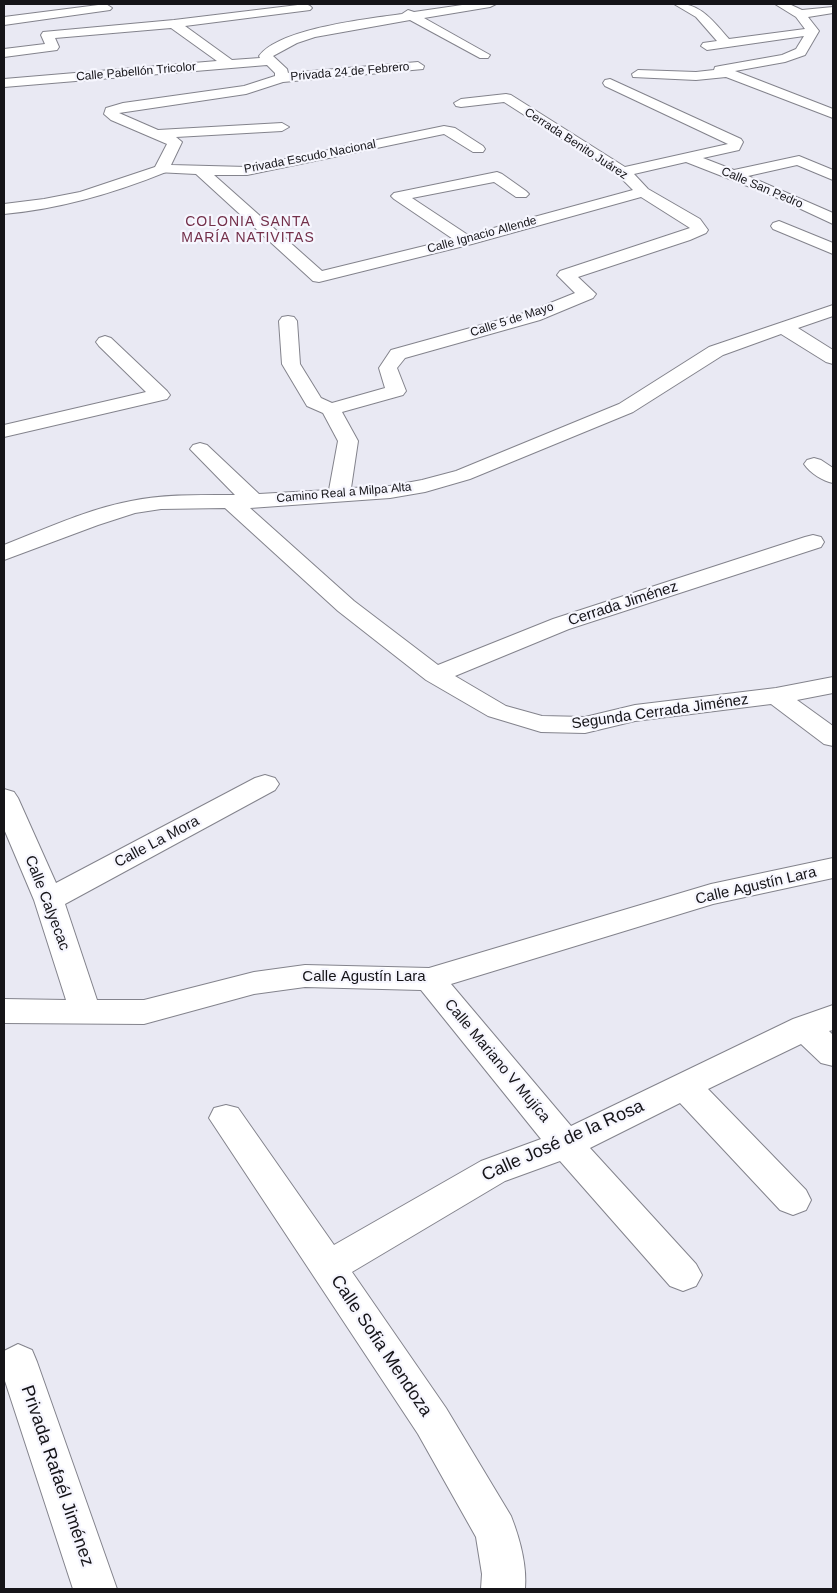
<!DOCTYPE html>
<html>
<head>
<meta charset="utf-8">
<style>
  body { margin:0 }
  #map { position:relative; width:837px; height:1593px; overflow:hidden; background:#e9e9f3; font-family:Helvetica,sans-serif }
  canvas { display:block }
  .frame { position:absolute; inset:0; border:5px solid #151418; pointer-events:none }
</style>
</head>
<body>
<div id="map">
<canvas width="837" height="1593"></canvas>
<div class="frame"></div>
</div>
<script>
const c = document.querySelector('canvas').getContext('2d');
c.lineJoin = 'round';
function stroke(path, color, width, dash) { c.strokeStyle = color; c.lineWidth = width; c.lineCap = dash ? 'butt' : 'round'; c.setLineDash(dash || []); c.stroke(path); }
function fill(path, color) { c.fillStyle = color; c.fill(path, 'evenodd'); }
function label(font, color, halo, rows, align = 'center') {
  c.font = font + ' Helvetica,sans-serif'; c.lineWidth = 4.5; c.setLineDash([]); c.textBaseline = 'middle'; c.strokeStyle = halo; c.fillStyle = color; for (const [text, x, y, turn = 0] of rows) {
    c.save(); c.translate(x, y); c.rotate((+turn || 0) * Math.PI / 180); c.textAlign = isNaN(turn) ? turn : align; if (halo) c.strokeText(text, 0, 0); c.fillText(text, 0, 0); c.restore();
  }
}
const minor = new Path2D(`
  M 106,4 L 112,8 L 110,10 L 4,25 L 4,17 Z
  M 306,4 L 310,6 L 312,8 L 310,10 L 185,26 L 232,60 L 260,58 L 259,56 C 280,28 368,19 402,14 L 408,10 L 414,12 L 469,4 L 496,4 L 490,7 L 424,18 L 490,55 L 488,58 L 480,58 L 410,20 L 315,37 L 297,43 L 273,56 L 287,69 L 288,73 L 418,62 L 424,66 L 423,69 L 283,82 L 246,94 L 119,113 L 158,130 L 282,123 L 289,127 L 282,131 L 176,137 L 182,142 L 171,165 L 247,167 L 444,126 L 455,128 L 483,146 L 485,149 L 483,152 L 473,152 L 444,134 L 247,175 L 214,175 L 322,271 L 453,239 L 394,199 L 391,196 L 394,193 L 497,172 L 502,174 L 526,191 L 529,194 L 526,197 L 516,197 L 494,182 L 412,198 L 468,235 L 633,190 L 618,175 L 504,102 L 461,107 L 456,106 L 454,103 L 461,99 L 506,94 L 511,95 L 625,167 L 728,144 L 605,86 L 603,83 L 605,80 L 610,79 L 741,139 L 743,142 L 739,150 L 703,158 L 734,170 L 799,156 L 833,170 L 833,180 L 797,165 L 748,176 L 833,213 L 833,224 L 773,196 L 686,162 L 634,174 L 648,189 L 700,219 L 708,230 L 706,233 L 690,240 L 578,277 L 596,294 L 593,298 L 540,320 L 405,358 L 397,368 L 406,391 L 403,395 L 342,412 L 358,441 L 351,488 L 390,486 L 422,480 L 456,471 L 619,404 L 709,347 L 833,305 L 833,316 L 798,328 L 833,350 L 833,364 L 826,362 L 781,334 L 723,355 L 633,412 L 470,479 L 425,492 L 390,498 L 250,508 L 354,601 L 438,665 L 553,619 L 805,537 L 813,535 L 821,537 L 824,542 L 821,547 L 569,629 L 455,676 L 506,706 L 542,716 L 585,717 L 635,705 L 776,688 L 833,677 L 833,693 L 797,700 L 833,726 L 833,746 L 824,744 L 771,704 L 635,721 L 585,733 L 541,732 L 488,716 L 426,680 L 338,611 L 225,508 L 161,509 L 135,513 L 98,525 L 4,560 L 4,545 C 45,529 88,509 131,501 C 165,494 201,495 235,495 L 190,449 L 193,445 L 200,443 L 207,445 L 259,494 L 329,490 L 338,441 L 323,413 L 307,406 L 282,364 L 279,321 L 282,317 L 288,316 L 294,317 L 297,321 L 300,364 L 321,398 L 332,403 L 385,388 L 379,368 L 391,350 L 528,312 L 575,293 L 557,275 L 560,271 L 690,228 L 641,197 L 472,244 L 319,282 L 313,281 L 196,174 L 156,172 L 154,169 L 167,144 L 111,120 L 104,114 L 106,108 L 123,103 L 244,86 L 275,76 L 275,73 L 267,65 L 4,87 L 4,79 L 217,61 L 171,28 L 55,38 L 59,47 L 57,50 L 4,57 L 4,49 L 45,44 L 41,35 L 43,32 L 174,20 Z
  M 674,4 C 700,2 713,21 729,39 L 805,29 L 796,17 L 775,4 L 789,4 L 802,10 L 833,7 L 833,13 L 808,17 L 819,31 L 805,55 L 785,62 L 735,71 L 833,109 L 833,118 L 726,77 L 696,80 L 633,77 L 632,74 L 638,70 L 696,72 L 714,70 L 715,67 L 720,66 L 782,55 L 796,49 L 804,36 L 707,50 L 701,46 L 703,43 L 717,41 L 696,17 Z
  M 779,221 L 833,243 L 833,254 L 773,229 L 771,226 L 773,223 Z
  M 105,336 L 111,338 L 167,391 L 170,395 L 167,399 L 4,437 L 4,425 L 146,392 L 99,346 L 96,342 L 99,338 Z
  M 814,458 L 821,460 L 833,468 L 833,483 C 823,481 810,473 804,464 L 807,460 Z
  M 265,775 L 275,778 L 279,784 L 275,790 L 65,904 L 97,1000 L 144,1000 L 254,972 L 305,965 L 429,968 L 711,884 L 833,858 L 833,878 L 713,904 L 451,984 L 571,1126 L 793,1019 L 833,1005 L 833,1030 L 829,1031 L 833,1035 L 833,1066 L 821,1063 L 801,1044 L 708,1089 L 806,1190 L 811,1200 L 806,1210 L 793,1215 L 780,1210 L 680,1103 L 590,1148 L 696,1264 L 702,1275 L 696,1286 L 683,1291 L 670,1286 L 560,1161 L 505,1181 L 352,1272 L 446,1408 L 511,1516 C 520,1539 527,1565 525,1589 L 481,1589 L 482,1574 L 476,1537 L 418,1434 L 209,1118 L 214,1108 L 226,1105 L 238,1108 L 334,1245 L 481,1161 L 541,1139 L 421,990 L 305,987 L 254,994 L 144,1024 L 4,1023 L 4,999 L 66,1000 L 34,900 L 4,829 L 4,789 L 14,792 L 18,798 L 56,883 L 255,778 Z
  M 18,1344 L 32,1350 L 37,1362 L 117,1589 L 73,1589 L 4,1378 L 4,1351 Z`);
const tertiary = new Path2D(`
  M 161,165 L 166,166 L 168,169 L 166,172 C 114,193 60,209 4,214 L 4,204 L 44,199 L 80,192 Z`);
stroke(minor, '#83838c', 2);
stroke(tertiary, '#83838c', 2);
fill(minor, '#fff');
fill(tertiary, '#fff');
label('12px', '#151418', '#f6f6fe', [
  ["Calle Pabellón Tricolor",136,72,-5],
  ["Privada 24 de Febrero",350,72,-5],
  ["Cerrada Benito Juárez",576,144,33],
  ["Privada Escudo Nacional",310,157,-11],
  ["Calle San Pedro",762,188,23],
  ["Calle Ignacio Allende",482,235,-15],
  ["Calle 5 de Mayo",512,320,-18],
  ["Camino Real a Milpa Alta",344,493,-5]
]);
c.letterSpacing = '1px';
label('14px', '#732f49', '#f6f6fe', [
  ["COLONIA SANTA",248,222],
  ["MARÍA NATIVITAS",248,238]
]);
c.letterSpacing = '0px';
label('15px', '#151418', '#f6f6fe', [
  ["Cerrada Jiménez",623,604,-18],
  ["Segunda Cerrada Jiménez",660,712,-8],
  ["Calle La Mora",157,842,-28],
  ["Calle Agustín Lara",756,886,-13],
  ["Calle Calyecac",47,903,69],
  ["Calle Agustín Lara",364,977],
  ["Calle Mariano V Mujíca",497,1061,50]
]);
label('18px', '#151418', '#f6f6fe', [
  ["Calle José de la Rosa",563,1141,-24],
  ["Calle Sofia Mendoza",381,1346,56],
  ["Privada Rafaél Jiménez",57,1476,71]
]);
</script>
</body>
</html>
